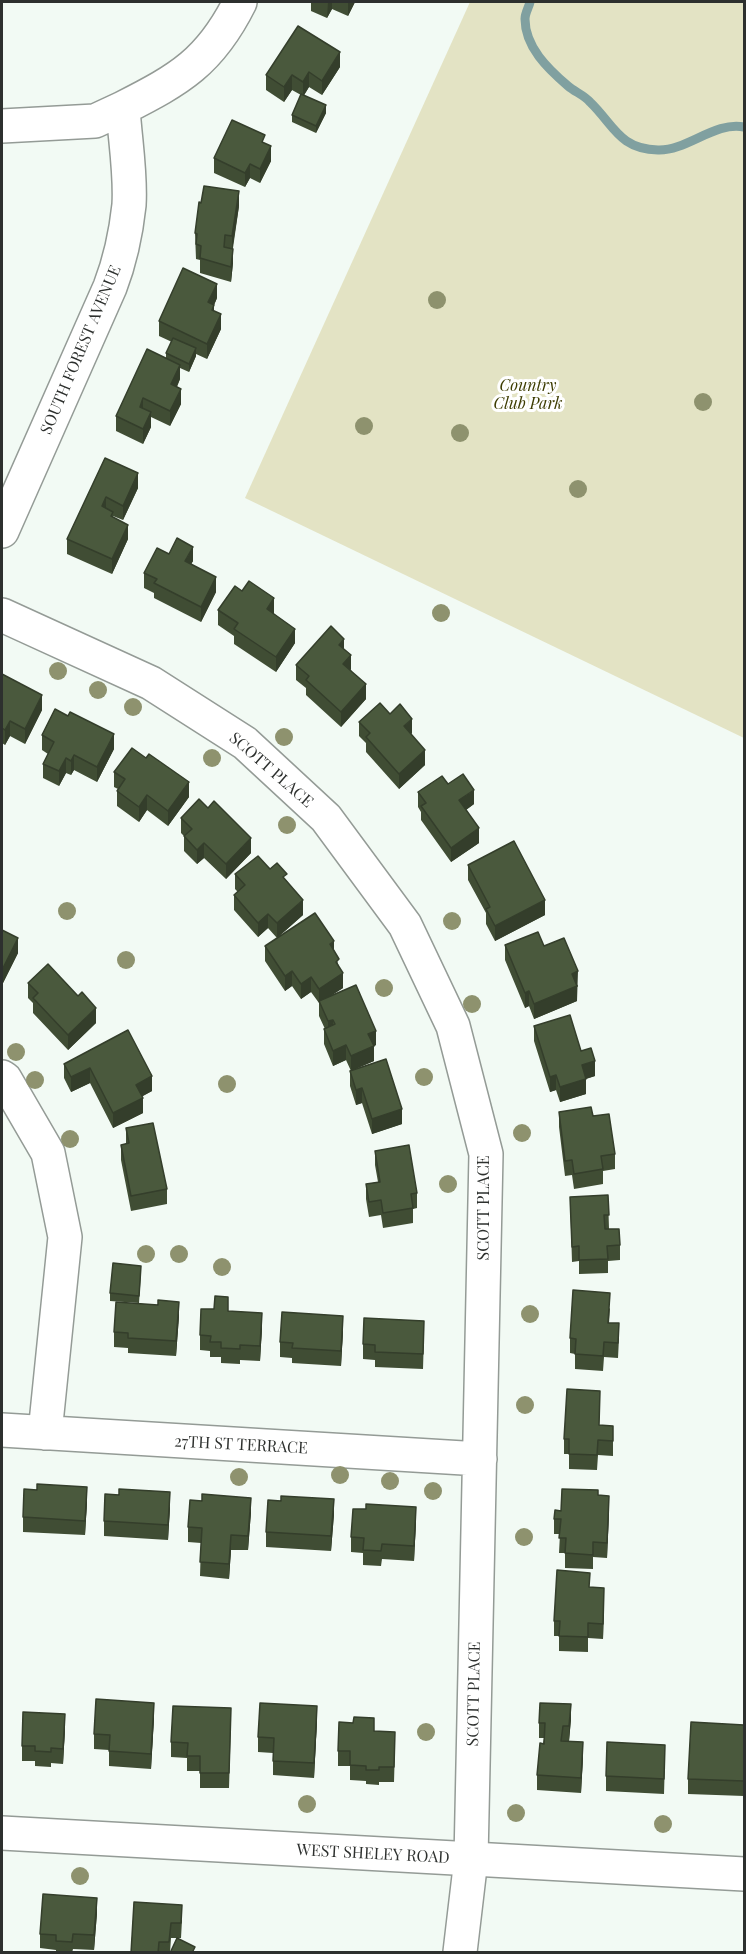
<!DOCTYPE html>
<html>
<head>
<meta charset="utf-8">
<style>
  body { margin:0 }
  #map { position:relative; width:746px; height:1954px; overflow:hidden; background:#f2faf4; font-family:"Playfair Display",serif }
  canvas { display:block }
  .frame { position:absolute; inset:0; border:3px solid #2d302e; pointer-events:none }
</style>
</head>
<body>
<div id="map">
<canvas width="746" height="1954"></canvas>
<div class="frame"></div>
</div>
<script>
const c = document.querySelector('canvas').getContext('2d');
c.lineJoin = 'round';
function fill(path, color) { c.fillStyle = color; c.fill(path, 'evenodd'); }
function stroke(path, color, width, dash) { c.strokeStyle = color; c.lineWidth = width; c.lineCap = dash ? 'butt' : 'round'; c.setLineDash(dash || []); c.stroke(path); }
function label(font, color, halo, rows, align = 'center') {
  c.font = font + ' "Playfair Display",serif'; c.lineWidth = 6; c.setLineDash([]); c.textBaseline = 'middle'; c.strokeStyle = halo; c.fillStyle = color; for (const [text, x, y, turn = 0] of rows) {
    c.save(); c.translate(x, y); c.rotate((+turn || 0) * Math.PI / 180); c.textAlign = isNaN(turn) ? turn : align; if (halo) c.strokeText(text, 0, 0); c.fillText(text, 0, 0); c.restore();
  }
}
fill(new Path2D(`
  M 470,2 L 744,2 L 744,738 L 245,498 Z`), '#e3e3c4');
stroke(new Path2D(`
  M 530,2 C 529,7 525,13 525,19 C 525,47 548,69 568,86 C 575,92 584,95 590,102 C 614,125 619,149 658,150 C 687,151 715,121 744,127`), '#80a0a0', 9);
const street = new Path2D(`
  M 2,126 L 95,121 L 123,108
  M 2,531 L 110,287 C 120,261 126,233 129,205 C 131,174 125,140 123,108 C 180,79 210,62 240,2
  M 2,615 L 151,683 L 245,743 L 326,818 L 405,925 L 453,1026 L 486,1154 L 471,1859 L 460,1952
  M 2,1077 L 5,1079 L 48,1153 L 65,1237 L 45,1433
  M 2,1430 L 480,1459`);
const secondary = new Path2D(`
  M 2,1833 L 744,1874`);
stroke(street, '#949b96', 36);
stroke(secondary, '#949b96', 36);
stroke(street, '#fff', 33);
stroke(secondary, '#fff', 33);
c.fillStyle = '#8e926e';
for (const [x, y] of [
  [437,300],
  [703,402],
  [364,426],
  [460,433],
  [578,489],
  [441,613],
  [58,671],
  [98,690],
  [133,707],
  [284,737],
  [212,758],
  [287,825],
  [67,911],
  [452,921],
  [126,960],
  [384,988],
  [472,1004],
  [16,1052],
  [424,1077],
  [35,1080],
  [227,1084],
  [522,1133],
  [70,1139],
  [448,1184],
  [146,1254],
  [179,1254],
  [222,1267],
  [530,1314],
  [525,1405],
  [340,1475],
  [239,1477],
  [390,1481],
  [433,1491],
  [524,1537],
  [426,1732],
  [307,1804],
  [516,1813],
  [663,1824],
  [80,1876]
]) { c.beginPath(); c.arc(x, y, 9, 0, 2 * Math.PI); c.fill(); }
fill(new Path2D(`
  M 311,2 L 355,2 L 348,16 L 332,9 L 327,18 L 311,11 Z
  M 340,67 L 322,95 L 309,87 L 304,95 L 326,113 L 316,133 L 292,122 L 292,115 L 301,95 L 292,90 L 284,102 L 266,90 L 266,75 Z
  M 265,143 L 271,161 L 260,183 L 250,178 L 245,187 L 214,173 L 214,158 Z
  M 239,206 L 233,248 L 233,263 L 231,282 L 200,273 L 200,260 L 196,259 L 195,233 Z
  M 217,298 L 214,305 L 214,311 L 221,329 L 207,359 L 196,354 L 196,356 L 189,372 L 180,368 L 180,379 L 177,387 L 181,404 L 170,426 L 151,417 L 151,427 L 143,444 L 116,431 L 116,416 L 166,358 L 166,353 L 172,342 L 159,336 L 159,321 Z
  M 105,458 L 138,488 L 123,520 L 113,516 L 113,517 L 128,539 L 112,574 L 67,554 L 67,539 Z
  M 169,554 L 193,561 L 191,564 L 216,592 L 201,622 L 154,598 L 154,593 L 144,588 L 144,573 Z
  M 218,610 L 274,613 L 274,614 L 295,643 L 276,672 L 234,644 L 234,636 L 218,625 Z
  M 344,650 L 351,670 L 366,699 L 341,727 L 306,695 L 306,688 L 296,680 L 296,665 Z
  M 2,674 L 42,710 L 25,744 L 10,736 L 5,745 L 2,743 Z
  M 390,714 L 412,733 L 411,734 L 425,765 L 399,789 L 366,752 L 366,743 L 359,736 L 359,722 Z
  M 42,735 L 114,749 L 97,782 L 74,770 L 71,775 L 66,773 L 59,786 L 43,778 L 43,764 L 48,754 L 42,750 Z
  M 114,772 L 189,797 L 168,826 L 147,810 L 139,822 L 117,806 L 117,791 L 118,789 L 114,787 Z
  M 448,784 L 474,804 L 466,810 L 479,843 L 451,862 L 421,820 L 421,812 L 418,807 L 418,792 Z
  M 181,818 L 251,853 L 226,879 L 204,858 L 197,864 L 184,851 L 184,836 L 181,833 Z
  M 468,865 L 545,915 L 495,941 L 486,924 L 486,913 L 468,880 Z
  M 270,869 L 287,881 L 303,915 L 277,938 L 268,928 L 258,937 L 234,910 L 234,895 L 238,892 L 235,889 L 235,874 Z
  M 2,930 L 18,953 L 2,985 Z
  M 505,945 L 544,946 L 578,986 L 577,987 L 577,1001 L 534,1019 L 529,1006 L 525,1008 L 505,960 Z
  M 265,946 L 334,950 L 339,967 L 343,988 L 330,996 L 376,1045 L 374,1046 L 374,1061 L 355,1069 L 402,1124 L 372,1134 L 362,1103 L 356,1105 L 350,1086 L 350,1071 L 351,1071 L 346,1060 L 333,1066 L 324,1044 L 324,1029 L 325,1029 L 319,1016 L 319,1003 L 311,992 L 301,999 L 292,986 L 285,991 L 265,961 Z
  M 28,983 L 96,1023 L 68,1050 L 33,1013 L 33,1003 L 28,998 Z
  M 534,1026 L 581,1051 L 595,1076 L 586,1079 L 586,1094 L 560,1102 L 556,1090 L 550,1092 L 534,1041 Z
  M 128,1030 L 152,1091 L 142,1096 L 143,1113 L 113,1128 L 90,1083 L 71,1092 L 64,1078 L 64,1064 Z
  M 559,1112 L 593,1116 L 615,1154 L 615,1169 L 603,1171 L 603,1184 L 574,1189 L 572,1175 L 565,1176 L 559,1127 Z
  M 126,1128 L 167,1189 L 167,1204 L 131,1211 L 121,1160 L 121,1145 L 126,1144 Z
  M 375,1151 L 417,1193 L 417,1208 L 413,1209 L 413,1223 L 383,1228 L 381,1215 L 369,1217 L 366,1199 L 366,1184 L 378,1182 L 375,1165 Z
  M 608,1195 L 609,1229 L 620,1245 L 620,1260 L 608,1261 L 608,1273 L 579,1274 L 579,1261 L 572,1262 L 570,1197 Z
  M 141,1273 L 139,1303 L 110,1301 L 110,1293 Z
  M 610,1308 L 609,1323 L 619,1338 L 618,1358 L 604,1357 L 603,1371 L 575,1369 L 575,1354 L 570,1353 L 570,1338 Z
  M 228,1311 L 262,1328 L 260,1361 L 240,1360 L 240,1364 L 221,1363 L 221,1357 L 210,1357 L 210,1351 L 200,1350 L 200,1335 Z
  M 179,1316 L 176,1356 L 128,1353 L 128,1348 L 114,1347 L 114,1332 Z
  M 343,1331 L 341,1366 L 292,1363 L 292,1358 L 280,1357 L 280,1342 Z
  M 424,1335 L 423,1369 L 375,1367 L 375,1360 L 363,1359 L 363,1344 Z
  M 600,1406 L 599,1425 L 613,1441 L 613,1456 L 598,1455 L 597,1470 L 569,1469 L 569,1454 L 564,1454 L 564,1439 Z
  M 37,1490 L 87,1502 L 85,1535 L 23,1532 L 23,1517 Z
  M 598,1495 L 609,1511 L 607,1558 L 593,1557 L 593,1569 L 565,1568 L 565,1553 L 559,1553 L 560,1534 L 554,1534 L 554,1519 L 561,1511 Z
  M 170,1507 L 168,1540 L 104,1536 L 104,1521 Z
  M 251,1512 L 248,1550 L 231,1550 L 229,1579 L 200,1576 L 201,1543 L 188,1542 L 188,1527 Z
  M 334,1514 L 331,1551 L 266,1547 L 266,1532 Z
  M 416,1521 L 414,1561 L 382,1559 L 381,1566 L 363,1565 L 363,1553 L 351,1552 L 351,1537 Z
  M 590,1587 L 604,1603 L 603,1639 L 588,1638 L 588,1652 L 559,1651 L 559,1636 L 554,1636 L 554,1621 Z
  M 154,1718 L 151,1769 L 109,1766 L 109,1750 L 94,1749 L 94,1734 Z
  M 571,1719 L 569,1741 L 583,1757 L 581,1793 L 537,1790 L 537,1775 L 544,1738 L 539,1738 L 539,1723 Z
  M 317,1721 L 314,1778 L 273,1775 L 273,1753 L 258,1752 L 258,1737 Z
  M 231,1722 L 229,1788 L 200,1788 L 200,1771 L 187,1771 L 187,1758 L 171,1757 L 171,1742 Z
  M 744,1725 L 744,1796 L 688,1794 L 688,1779 Z
  M 65,1729 L 63,1764 L 51,1763 L 51,1767 L 35,1766 L 35,1761 L 22,1761 L 22,1746 Z
  M 374,1731 L 395,1747 L 394,1782 L 379,1782 L 379,1785 L 366,1784 L 366,1781 L 350,1780 L 350,1766 L 338,1766 L 338,1751 Z
  M 665,1759 L 664,1794 L 606,1791 L 606,1776 Z
  M 134,1902 L 182,1920 L 181,1938 L 171,1938 L 170,1953 L 131,1953 Z
  M 97,1913 L 94,1950 L 73,1949 L 72,1953 L 56,1953 L 56,1950 L 40,1948 L 40,1934 Z`), '#404d34');
fill(new Path2D(`
  M 328,2 L 332,2 L 332,9 L 327,18 Z
  M 348,2 L 355,2 L 348,16 Z
  M 340,52 L 340,67 L 322,95 L 322,81 Z
  M 309,72 L 309,87 L 303,97 L 303,82 Z
  M 292,75 L 292,90 L 284,102 L 284,87 Z
  M 326,105 L 326,113 L 316,133 L 316,126 Z
  M 271,146 L 271,161 L 260,183 L 260,169 Z
  M 250,164 L 250,178 L 245,187 L 245,173 Z
  M 239,191 L 239,206 L 232,251 L 232,236 Z
  M 233,249 L 233,263 L 231,282 L 231,267 Z
  M 217,284 L 217,298 L 214,305 L 214,319 L 208,302 Z
  M 221,314 L 221,329 L 207,359 L 207,344 Z
  M 196,348 L 196,356 L 189,372 L 189,364 Z
  M 180,365 L 180,379 L 171,399 L 171,384 Z
  M 181,389 L 181,404 L 170,426 L 170,411 Z
  M 143,398 L 143,413 L 140,407 Z
  M 151,412 L 151,427 L 143,444 L 143,429 Z
  M 138,473 L 138,488 L 123,520 L 123,506 Z
  M 106,497 L 106,512 L 102,506 Z
  M 128,525 L 128,539 L 112,574 L 112,559 Z
  M 193,547 L 193,561 L 185,576 L 185,561 Z
  M 216,577 L 216,592 L 201,622 L 201,607 Z
  M 274,598 L 274,613 L 267,624 L 267,609 Z
  M 295,629 L 295,643 L 276,672 L 276,657 Z
  M 344,639 L 344,654 L 339,645 Z
  M 351,655 L 351,670 L 343,664 Z
  M 366,684 L 366,699 L 341,727 L 341,712 Z
  M 42,695 L 42,710 L 25,744 L 25,729 Z
  M 412,719 L 412,733 L 404,741 L 404,726 Z
  M 10,721 L 10,736 L 5,745 L 5,730 Z
  M 114,734 L 114,749 L 97,782 L 97,767 Z
  M 425,750 L 425,765 L 399,789 L 399,774 Z
  M 74,755 L 74,770 L 71,775 L 71,761 Z
  M 66,758 L 66,773 L 59,786 L 59,771 Z
  M 189,782 L 189,797 L 168,826 L 168,811 Z
  M 474,790 L 474,804 L 459,815 L 459,800 Z
  M 147,795 L 147,810 L 139,822 L 139,807 Z
  M 479,828 L 479,843 L 451,862 L 451,848 Z
  M 251,838 L 251,853 L 226,879 L 226,864 Z
  M 204,843 L 204,858 L 197,864 L 197,850 Z
  M 303,900 L 303,915 L 277,938 L 277,923 Z
  M 545,900 L 545,915 L 495,941 L 495,926 Z
  M 268,914 L 268,928 L 258,937 L 258,923 Z
  M 18,938 L 18,953 L 2,985 L 2,970 Z
  M 334,941 L 334,956 L 330,944 Z
  M 292,971 L 292,986 L 285,991 L 285,976 Z
  M 578,971 L 577,1001 L 534,1019 L 534,1004 L 572,974 Z
  M 343,973 L 343,988 L 320,1003 L 319,1001 L 319,1004 L 319,989 Z
  M 311,977 L 311,992 L 301,999 L 301,984 Z
  M 529,991 L 529,1006 L 525,1008 L 525,993 Z
  M 96,1008 L 96,1023 L 68,1050 L 68,1035 Z
  M 333,1020 L 333,1035 L 328,1036 L 328,1021 Z
  M 376,1031 L 376,1045 L 374,1046 L 374,1061 L 351,1071 L 351,1056 L 368,1034 Z
  M 346,1045 L 346,1060 L 333,1066 L 333,1051 Z
  M 595,1061 L 595,1076 L 582,1080 L 582,1065 Z
  M 90,1068 L 90,1083 L 71,1092 L 71,1077 Z
  M 556,1075 L 556,1090 L 550,1092 L 550,1077 Z
  M 152,1076 L 152,1091 L 136,1100 L 136,1085 Z
  M 586,1079 L 586,1094 L 560,1102 L 560,1087 Z
  M 362,1088 L 362,1103 L 356,1105 L 356,1090 Z
  M 143,1098 L 143,1113 L 113,1128 L 113,1113 Z
  M 402,1109 L 402,1124 L 372,1134 L 372,1119 Z
  M 179,1302 L 179,1316 L 176,1356 L 176,1341 Z
  M 262,1313 L 262,1328 L 260,1361 L 260,1346 Z
  M 343,1316 L 343,1331 L 341,1366 L 341,1351 Z
  M 87,1487 L 87,1502 L 85,1535 L 85,1521 Z
  M 170,1492 L 170,1507 L 168,1540 L 168,1525 Z
  M 609,1496 L 609,1511 L 607,1558 L 607,1543 Z
  M 251,1498 L 251,1512 L 248,1550 L 248,1536 Z
  M 334,1499 L 334,1514 L 331,1551 L 331,1536 Z
  M 416,1507 L 416,1521 L 414,1561 L 414,1546 Z
  M 231,1535 L 231,1550 L 229,1579 L 229,1564 Z
  M 604,1588 L 604,1603 L 603,1639 L 603,1624 Z
  M 154,1703 L 154,1718 L 151,1769 L 151,1754 Z
  M 571,1704 L 571,1719 L 569,1741 L 569,1726 Z
  M 317,1706 L 317,1721 L 314,1778 L 314,1763 Z
  M 65,1714 L 65,1729 L 63,1764 L 63,1749 Z
  M 583,1742 L 583,1757 L 581,1793 L 581,1778 Z
  M 97,1898 L 97,1913 L 94,1950 L 94,1935 Z`), '#343e2b');
const building = new Path2D(`
  M 298,26 L 340,52 L 322,81 L 309,72 L 303,82 L 292,75 L 284,87 L 266,75 Z
  M 301,94 L 326,105 L 316,126 L 292,115 Z
  M 232,120 L 265,135 L 262,142 L 271,146 L 260,169 L 250,164 L 245,173 L 214,158 Z
  M 204,186 L 239,191 L 232,236 L 225,235 L 224,247 L 233,249 L 231,267 L 200,258 L 201,246 L 196,244 L 197,234 L 195,233 L 199,202 L 201,203 Z
  M 183,268 L 217,284 L 208,302 L 214,305 L 212,310 L 221,314 L 207,344 L 159,321 Z
  M 173,338 L 196,348 L 189,364 L 166,353 Z
  M 147,349 L 180,365 L 171,384 L 181,389 L 170,411 L 143,398 L 140,407 L 151,412 L 143,429 L 116,416 Z
  M 105,458 L 138,473 L 123,506 L 106,497 L 102,506 L 113,512 L 111,516 L 128,525 L 112,559 L 67,539 Z
  M 177,538 L 193,547 L 185,561 L 216,577 L 201,607 L 154,583 L 157,579 L 144,573 L 157,548 L 169,554 Z
  M 249,581 L 274,598 L 267,609 L 295,629 L 276,657 L 234,629 L 238,623 L 218,610 L 235,586 L 242,591 Z
  M 331,626 L 344,639 L 339,645 L 351,655 L 343,664 L 366,684 L 341,712 L 306,680 L 309,676 L 296,665 Z
  M 2,674 L 42,695 L 25,729 L 10,721 L 5,730 L 2,728 Z
  M 380,703 L 390,714 L 400,704 L 412,719 L 404,726 L 425,750 L 399,774 L 366,737 L 370,733 L 359,722 Z
  M 55,709 L 68,716 L 70,712 L 114,734 L 97,767 L 74,755 L 71,761 L 66,758 L 59,771 L 43,764 L 54,742 L 42,735 Z
  M 132,748 L 146,758 L 149,754 L 189,782 L 168,811 L 147,795 L 139,807 L 117,791 L 125,779 L 114,772 Z
  M 463,774 L 474,790 L 459,800 L 479,828 L 451,848 L 421,806 L 426,803 L 418,792 L 442,776 L 448,784 Z
  M 199,799 L 208,808 L 214,801 L 251,838 L 226,864 L 204,843 L 197,850 L 184,836 L 192,829 L 181,818 Z
  M 514,841 L 545,900 L 495,926 L 486,909 L 490,907 L 468,865 Z
  M 258,856 L 270,869 L 277,863 L 287,874 L 283,877 L 303,900 L 277,923 L 268,914 L 258,923 L 234,895 L 245,885 L 235,874 Z
  M 315,913 L 334,941 L 330,944 L 339,959 L 336,962 L 343,973 L 319,989 L 311,977 L 301,984 L 292,971 L 285,976 L 265,946 Z
  M 2,930 L 18,938 L 2,970 Z
  M 538,932 L 544,946 L 564,938 L 578,971 L 572,974 L 577,986 L 534,1004 L 529,991 L 525,993 L 505,945 Z
  M 48,964 L 78,996 L 82,992 L 96,1008 L 68,1035 L 33,998 L 38,993 L 28,983 Z
  M 356,985 L 376,1031 L 368,1034 L 374,1046 L 351,1056 L 346,1045 L 333,1051 L 324,1029 L 335,1024 L 333,1020 L 328,1021 L 319,1001 Z
  M 570,1015 L 581,1051 L 591,1048 L 595,1061 L 582,1065 L 586,1079 L 560,1087 L 556,1075 L 550,1077 L 534,1026 Z
  M 128,1030 L 152,1076 L 136,1085 L 143,1098 L 113,1113 L 90,1068 L 71,1077 L 64,1064 Z
  M 386,1059 L 402,1109 L 372,1119 L 362,1088 L 356,1090 L 350,1071 Z
  M 591,1107 L 593,1116 L 609,1114 L 615,1154 L 601,1156 L 603,1169 L 574,1174 L 572,1160 L 565,1161 L 559,1112 Z
  M 153,1123 L 167,1189 L 131,1196 L 121,1145 L 129,1143 L 126,1128 Z
  M 409,1145 L 417,1193 L 411,1194 L 413,1208 L 383,1213 L 381,1200 L 369,1202 L 366,1184 L 380,1182 L 375,1151 Z
  M 608,1195 L 609,1215 L 604,1215 L 605,1229 L 619,1229 L 620,1245 L 607,1246 L 608,1259 L 579,1260 L 579,1246 L 572,1247 L 570,1197 Z
  M 113,1263 L 141,1266 L 139,1296 L 110,1293 Z
  M 573,1290 L 610,1293 L 608,1323 L 619,1323 L 618,1343 L 604,1342 L 603,1356 L 575,1354 L 576,1339 L 570,1338 Z
  M 215,1296 L 228,1297 L 228,1311 L 262,1313 L 260,1346 L 240,1345 L 240,1349 L 221,1348 L 221,1342 L 210,1342 L 211,1336 L 200,1335 L 201,1309 L 214,1309 Z
  M 158,1300 L 179,1302 L 176,1341 L 128,1338 L 128,1333 L 114,1332 L 116,1302 L 158,1305 Z
  M 282,1312 L 343,1316 L 341,1351 L 292,1348 L 293,1343 L 280,1342 Z
  M 364,1318 L 424,1321 L 423,1354 L 375,1352 L 375,1345 L 363,1344 Z
  M 567,1389 L 600,1391 L 599,1425 L 613,1426 L 613,1441 L 598,1440 L 597,1455 L 569,1454 L 569,1439 L 564,1439 Z
  M 37,1484 L 87,1487 L 85,1521 L 23,1517 L 24,1489 L 37,1490 Z
  M 119,1489 L 170,1492 L 168,1525 L 104,1521 L 105,1494 L 119,1495 Z
  M 562,1489 L 598,1490 L 598,1495 L 609,1496 L 607,1543 L 593,1542 L 593,1555 L 565,1553 L 566,1538 L 559,1538 L 561,1519 L 554,1519 L 555,1510 L 561,1511 Z
  M 202,1494 L 251,1498 L 248,1536 L 231,1535 L 229,1564 L 200,1562 L 202,1528 L 188,1527 L 190,1500 L 202,1501 Z
  M 281,1496 L 334,1499 L 331,1536 L 266,1532 L 268,1500 L 281,1501 Z
  M 366,1504 L 416,1507 L 414,1546 L 382,1544 L 381,1551 L 363,1550 L 364,1538 L 351,1537 L 353,1509 L 366,1509 Z
  M 557,1570 L 590,1573 L 589,1587 L 604,1588 L 603,1624 L 588,1623 L 588,1637 L 559,1636 L 560,1621 L 554,1621 Z
  M 96,1699 L 154,1703 L 151,1754 L 109,1751 L 110,1735 L 94,1734 Z
  M 260,1703 L 317,1706 L 314,1763 L 273,1761 L 274,1738 L 258,1737 Z
  M 540,1703 L 571,1704 L 569,1726 L 563,1726 L 561,1741 L 583,1742 L 581,1778 L 537,1775 L 540,1743 L 544,1744 L 545,1723 L 539,1723 Z
  M 173,1706 L 231,1708 L 229,1773 L 200,1773 L 200,1756 L 187,1756 L 188,1743 L 171,1742 Z
  M 23,1712 L 65,1714 L 63,1749 L 51,1748 L 51,1752 L 35,1751 L 35,1746 L 22,1746 Z
  M 354,1717 L 374,1718 L 374,1731 L 395,1732 L 394,1767 L 379,1767 L 379,1770 L 366,1770 L 366,1766 L 350,1765 L 350,1751 L 338,1751 L 339,1722 L 353,1723 Z
  M 691,1722 L 744,1725 L 744,1781 L 688,1779 Z
  M 607,1742 L 665,1745 L 664,1779 L 606,1776 Z
  M 43,1894 L 97,1898 L 94,1935 L 73,1934 L 72,1942 L 56,1941 L 56,1935 L 40,1934 Z
  M 134,1902 L 182,1905 L 181,1923 L 171,1923 L 169,1942 L 159,1942 L 158,1953 L 131,1953 Z
  M 177,1938 L 195,1947 L 192,1953 L 170,1953 Z`);
fill(building, '#4a593d');
stroke(building, '#343e2b', 1.5);
label('16px', '#2d302e', '#fff', [
  ["SOUTH FOREST AVENUE",81,350,-67],
  ["SCOTT PLACE",271,770,41],
  ["SCOTT PLACE",484,1208,-90],
  ["27TH ST TERRACE",241,1445,3],
  ["SCOTT PLACE",474,1694,-89],
  ["WEST SHELEY ROAD",373,1854,3]
]);
label('italic 16px', '#3d3c00', '#fff', [
  ["Country",528,386],
  ["Club Park",528,404]
]);
</script>
</body>
</html>
